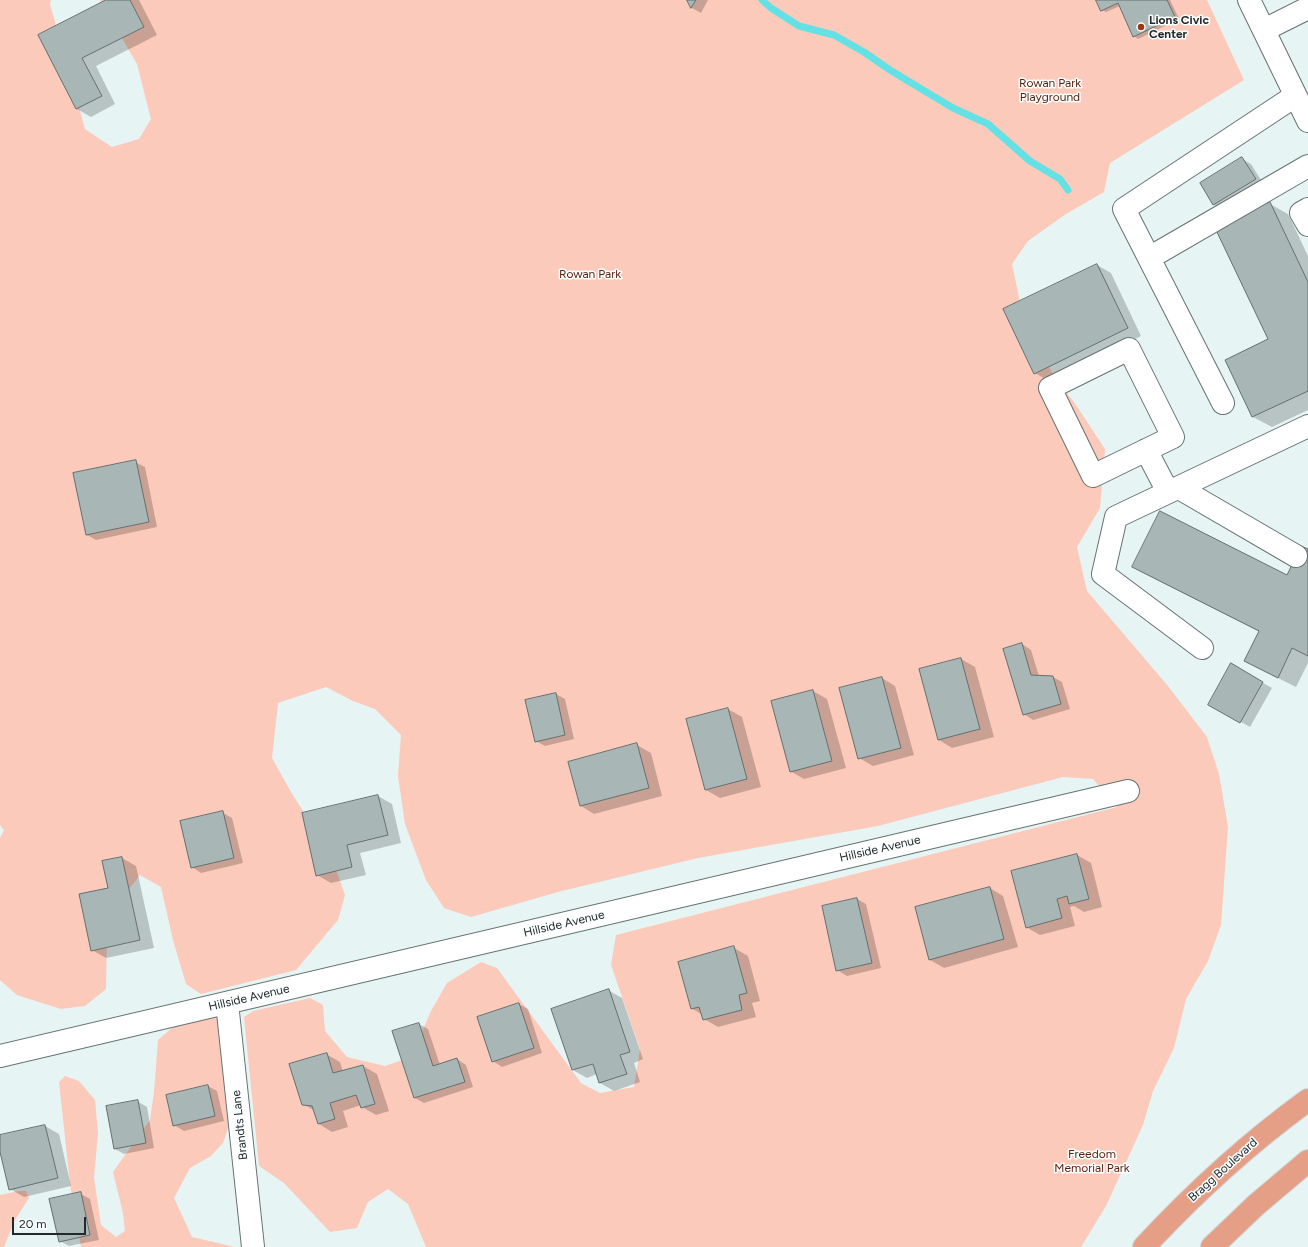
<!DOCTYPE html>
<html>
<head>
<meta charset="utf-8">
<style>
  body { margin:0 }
  #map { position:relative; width:1308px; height:1247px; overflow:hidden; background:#e7f4f4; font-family:Figtree,sans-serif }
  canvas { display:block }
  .scale { position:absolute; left:12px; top:1217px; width:74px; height:18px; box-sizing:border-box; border:2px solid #232828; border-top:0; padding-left:5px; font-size:12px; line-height:14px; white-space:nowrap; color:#232828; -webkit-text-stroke:3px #fcffff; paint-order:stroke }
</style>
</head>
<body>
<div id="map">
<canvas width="1308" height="1247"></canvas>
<div class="scale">20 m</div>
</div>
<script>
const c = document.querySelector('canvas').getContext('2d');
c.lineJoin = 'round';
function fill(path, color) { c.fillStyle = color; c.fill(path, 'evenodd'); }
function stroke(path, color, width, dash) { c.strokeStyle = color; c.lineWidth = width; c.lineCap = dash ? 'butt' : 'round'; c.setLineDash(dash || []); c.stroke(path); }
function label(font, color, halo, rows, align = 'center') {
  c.font = font + ' Figtree,sans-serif'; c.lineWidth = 3; c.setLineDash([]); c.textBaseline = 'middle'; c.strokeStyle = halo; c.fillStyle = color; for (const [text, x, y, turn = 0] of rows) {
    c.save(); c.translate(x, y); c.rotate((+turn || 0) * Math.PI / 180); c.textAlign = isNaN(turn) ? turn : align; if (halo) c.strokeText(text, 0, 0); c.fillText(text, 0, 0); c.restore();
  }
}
fill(new Path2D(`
  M 0,0 L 51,0 L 50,4 L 85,129 L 112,147 L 139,139 L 151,119 L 137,64 L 100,0 L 1207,0 L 1244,80 L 1110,163 L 1104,192 L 1066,214 L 1028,241 L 1012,264 L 1024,321 L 1054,376 L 1076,405 L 1105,449 L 1100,508 L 1077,547 L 1087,591 L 1168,686 L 1207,737 L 1219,774 L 1228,827 L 1221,925 L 1208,961 L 1186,999 L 1174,1048 L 1153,1091 L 1143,1125 L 1106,1206 L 1081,1247 L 426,1247 L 408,1204 L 388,1189 L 368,1202 L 357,1228 L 330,1232 L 284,1183 L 259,1166 L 244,1017 L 253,1011 L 310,998 L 323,1005 L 325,1031 L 347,1057 L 385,1066 L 411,1057 L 431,1011 L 447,983 L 481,962 L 497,968 L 581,1083 L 600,1093 L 634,1087 L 640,1049 L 611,965 L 616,935 L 1117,807 L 1093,779 L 1063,777 L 878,826 L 698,858 L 558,892 L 471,917 L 444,908 L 426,880 L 405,824 L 398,776 L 401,735 L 375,709 L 353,701 L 326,687 L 278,703 L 272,758 L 291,792 L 331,855 L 345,895 L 338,920 L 296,970 L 201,994 L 186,984 L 173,940 L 161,887 L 140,875 L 118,903 L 107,931 L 106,989 L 85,1006 L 61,1009 L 17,995 L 0,980 L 0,838 L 4,830 L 0,825 Z
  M 208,1017 L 219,1019 L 230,1122 L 223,1143 L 211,1156 L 190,1168 L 174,1198 L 192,1237 L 235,1247 L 81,1247 L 70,1184 L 59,1082 L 65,1076 L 79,1081 L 95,1100 L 98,1133 L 94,1178 L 101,1225 L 116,1237 L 125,1231 L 123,1213 L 113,1172 L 150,1120 L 154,1092 L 158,1040 L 173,1027 Z
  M 19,1191 L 26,1191 L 29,1198 L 15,1220 L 4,1247 L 0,1247 L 0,1195 Z`), '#fbcaba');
fill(new Path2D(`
  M 108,0 L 139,0 L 157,35 L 96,66 L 115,104 L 91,117 L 77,109 L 40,35 Z
  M 688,0 L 708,0 L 701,13 L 692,8 Z
  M 1097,0 L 1170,0 L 1179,19 L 1138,39 L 1134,36 L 1120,6 L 1106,12 L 1102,10 Z
  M 1242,159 L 1251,164 L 1264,185 L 1223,210 L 1214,205 L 1201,184 Z
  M 1270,204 L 1288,214 L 1308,256 L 1308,410 L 1272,427 L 1253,417 L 1226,360 L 1270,340 Z
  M 1097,265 L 1111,273 L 1141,336 L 1049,381 L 1035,373 Z
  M 135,462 L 145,467 L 157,527 L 96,540 L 87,535 Z
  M 1308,550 L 1308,663 L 1296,687 L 1264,671 L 1260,632 L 1151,577 L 1133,567 L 1287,576 Z
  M 1022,644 L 1031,650 L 1039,676 L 1053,677 L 1062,682 L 1070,709 L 1033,720 L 1024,714 Z
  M 961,659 L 975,667 L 994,737 L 952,748 L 939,740 Z
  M 1231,665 L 1272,688 L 1250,727 L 1209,704 Z
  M 882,678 L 895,686 L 914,755 L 873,766 L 859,758 Z
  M 813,691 L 827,699 L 846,768 L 804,779 L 790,771 Z
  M 556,694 L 565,699 L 574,739 L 545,746 L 536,741 Z
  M 728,709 L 742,717 L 761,787 L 720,798 L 706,790 Z
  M 637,745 L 651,753 L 662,796 L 594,814 L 581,806 Z
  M 378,796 L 392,804 L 401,843 L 360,853 L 366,875 L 331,883 L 317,875 Z
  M 223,813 L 232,818 L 243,863 L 201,873 L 192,867 Z
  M 1077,855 L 1091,863 L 1102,907 L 1084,912 L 1074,906 L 1070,907 L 1075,926 L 1040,935 L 1026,927 Z
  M 122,858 L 136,866 L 154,948 L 106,958 L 92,950 L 109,889 Z
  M 990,888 L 1003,896 L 1018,947 L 944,968 L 930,960 L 916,908 Z
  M 857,899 L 866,904 L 881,968 L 847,976 L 837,970 Z
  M 734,948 L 748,956 L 760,1001 L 752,1003 L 756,1017 L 718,1027 L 704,1019 L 703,1015 L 691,1008 Z
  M 608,990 L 622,998 L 643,1059 L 634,1063 L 640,1082 L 614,1091 L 600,1083 L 597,1074 L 587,1078 L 573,1070 L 552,1010 Z
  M 519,1004 L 528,1009 L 542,1053 L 502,1067 L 493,1061 Z
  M 419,1024 L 428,1029 L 440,1065 L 457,1059 L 466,1065 L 473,1087 L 424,1103 L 415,1098 Z
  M 326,1054 L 340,1062 L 343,1072 L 363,1066 L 377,1074 L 389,1111 L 376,1115 L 362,1107 L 361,1105 L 343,1111 L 348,1127 L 332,1132 L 319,1124 L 315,1111 L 303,1104 Z
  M 208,1086 L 217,1091 L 224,1121 L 184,1131 L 174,1125 Z
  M 137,1101 L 147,1107 L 154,1148 L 124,1154 L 115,1149 Z
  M 45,1126 L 59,1134 L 71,1186 L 24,1197 L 10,1189 L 0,1148 L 0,1136 Z
  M 81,1194 L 90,1199 L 99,1240 L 69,1246 L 60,1241 Z`), '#0003');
stroke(new Path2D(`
  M 762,0 L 771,8 L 799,26 L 834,35 L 864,52 L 890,70 L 953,108 L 988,124 L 1030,161 L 1060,179 L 1068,190`), '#63e1e5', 7);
const building = new Path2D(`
  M 106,0 L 130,0 L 144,27 L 82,58 L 102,96 L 76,109 L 38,35 Z
  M 687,0 L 696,0 L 691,8 Z
  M 1096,0 L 1167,0 L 1175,17 L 1133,37 L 1118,3 L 1101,11 Z
  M 1242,157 L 1256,179 L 1213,205 L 1200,183 Z
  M 1270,202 L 1308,282 L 1308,391 L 1252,417 L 1225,360 L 1268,339 L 1215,228 Z
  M 1097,264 L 1128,328 L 1034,374 L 1003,309 Z
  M 136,460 L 149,522 L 86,535 L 73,473 Z
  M 1160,511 L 1287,575 L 1301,546 L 1308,549 L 1308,656 L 1292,648 L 1278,678 L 1244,661 L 1259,631 L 1132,567 Z
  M 1022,643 L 1031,675 L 1053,676 L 1061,704 L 1023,715 L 1003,649 Z
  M 961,658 L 980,729 L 938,740 L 919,669 Z
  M 1231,663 L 1263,682 L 1240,723 L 1208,705 Z
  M 882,677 L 901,748 L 858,759 L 839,688 Z
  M 813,690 L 832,761 L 790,772 L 771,701 Z
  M 556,693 L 565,735 L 535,742 L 525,700 Z
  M 728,708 L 747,779 L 705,790 L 686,719 Z
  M 637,743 L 649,788 L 580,806 L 568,762 Z
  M 378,795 L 388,835 L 347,845 L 352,867 L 316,876 L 302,813 Z
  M 223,811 L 234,858 L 191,868 L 180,821 Z
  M 1077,854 L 1089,899 L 1069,904 L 1067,896 L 1057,899 L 1062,918 L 1026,928 L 1011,871 Z
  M 122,857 L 140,940 L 91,951 L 79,894 L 108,888 L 102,861 Z
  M 990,887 L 1004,939 L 929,960 L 915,907 Z
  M 857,898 L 872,963 L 836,971 L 822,906 Z
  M 734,946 L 747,993 L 739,995 L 742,1010 L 703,1020 L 699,1007 L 691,1009 L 678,962 Z
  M 609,989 L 630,1052 L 620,1055 L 627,1074 L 599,1083 L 593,1064 L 572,1070 L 551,1009 Z
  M 519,1003 L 534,1048 L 492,1062 L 477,1017 Z
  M 419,1023 L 433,1066 L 457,1058 L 465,1082 L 414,1098 L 392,1031 Z
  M 327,1053 L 333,1073 L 363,1065 L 375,1104 L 361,1108 L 356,1095 L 330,1103 L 335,1119 L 318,1124 L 312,1106 L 302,1105 L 289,1064 Z
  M 208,1085 L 215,1116 L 173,1126 L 166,1095 Z
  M 138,1100 L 146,1143 L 114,1149 L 106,1106 Z
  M 45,1125 L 58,1178 L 9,1190 L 0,1152 L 0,1135 Z
  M 81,1192 L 90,1235 L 59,1242 L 49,1199 Z`);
fill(building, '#a9b6b6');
stroke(building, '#647070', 1);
const minor = new Path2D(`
  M 1249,0 L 1308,121
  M 1264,30 L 1308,8
  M 1308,209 L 1301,213 L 1308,225
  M 1149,258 L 1308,166
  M 1129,349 L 1173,437 L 1093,476 L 1050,388 Z
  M 1223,403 L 1124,209 L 1295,96
  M 1146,450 L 1168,492
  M 1179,488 L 1296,556
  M 1202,648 L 1103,574 L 1116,517 L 1308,426
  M 227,1003 L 253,1247
  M 0,1056 L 1128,791`);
const major = new Path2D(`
  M 1144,1247 C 1196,1191 1246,1145 1308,1100
  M 1212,1247 L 1256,1205 L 1308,1161`);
stroke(minor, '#667272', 24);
stroke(major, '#cfd0d0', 24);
stroke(minor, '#fff', 22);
stroke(major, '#e59f86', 22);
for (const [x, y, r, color] of [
  [1141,27,4,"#9c360b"]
]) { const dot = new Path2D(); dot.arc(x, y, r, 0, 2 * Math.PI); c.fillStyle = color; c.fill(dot); stroke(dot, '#fcffff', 1.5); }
label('bold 12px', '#232828', '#fcffff', [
  ["Lions Civic",1149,20],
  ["Center",1149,34]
], 'left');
label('12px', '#541f0c', '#fcffff', [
  ["Rowan Park",1050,83],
  ["Playground",1050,97],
  ["Rowan Park",590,274],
  ["Freedom",1092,1154],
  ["Memorial Park",1092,1168]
]);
label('12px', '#232828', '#fcffff', [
  ["Hillside Avenue",880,849,-13],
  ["Hillside Avenue",564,924,-13],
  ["Hillside Avenue",249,998,-13],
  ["Brandts Lane",240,1125,-96],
  ["Bragg Boulevard",1223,1170,-42]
]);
</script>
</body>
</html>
